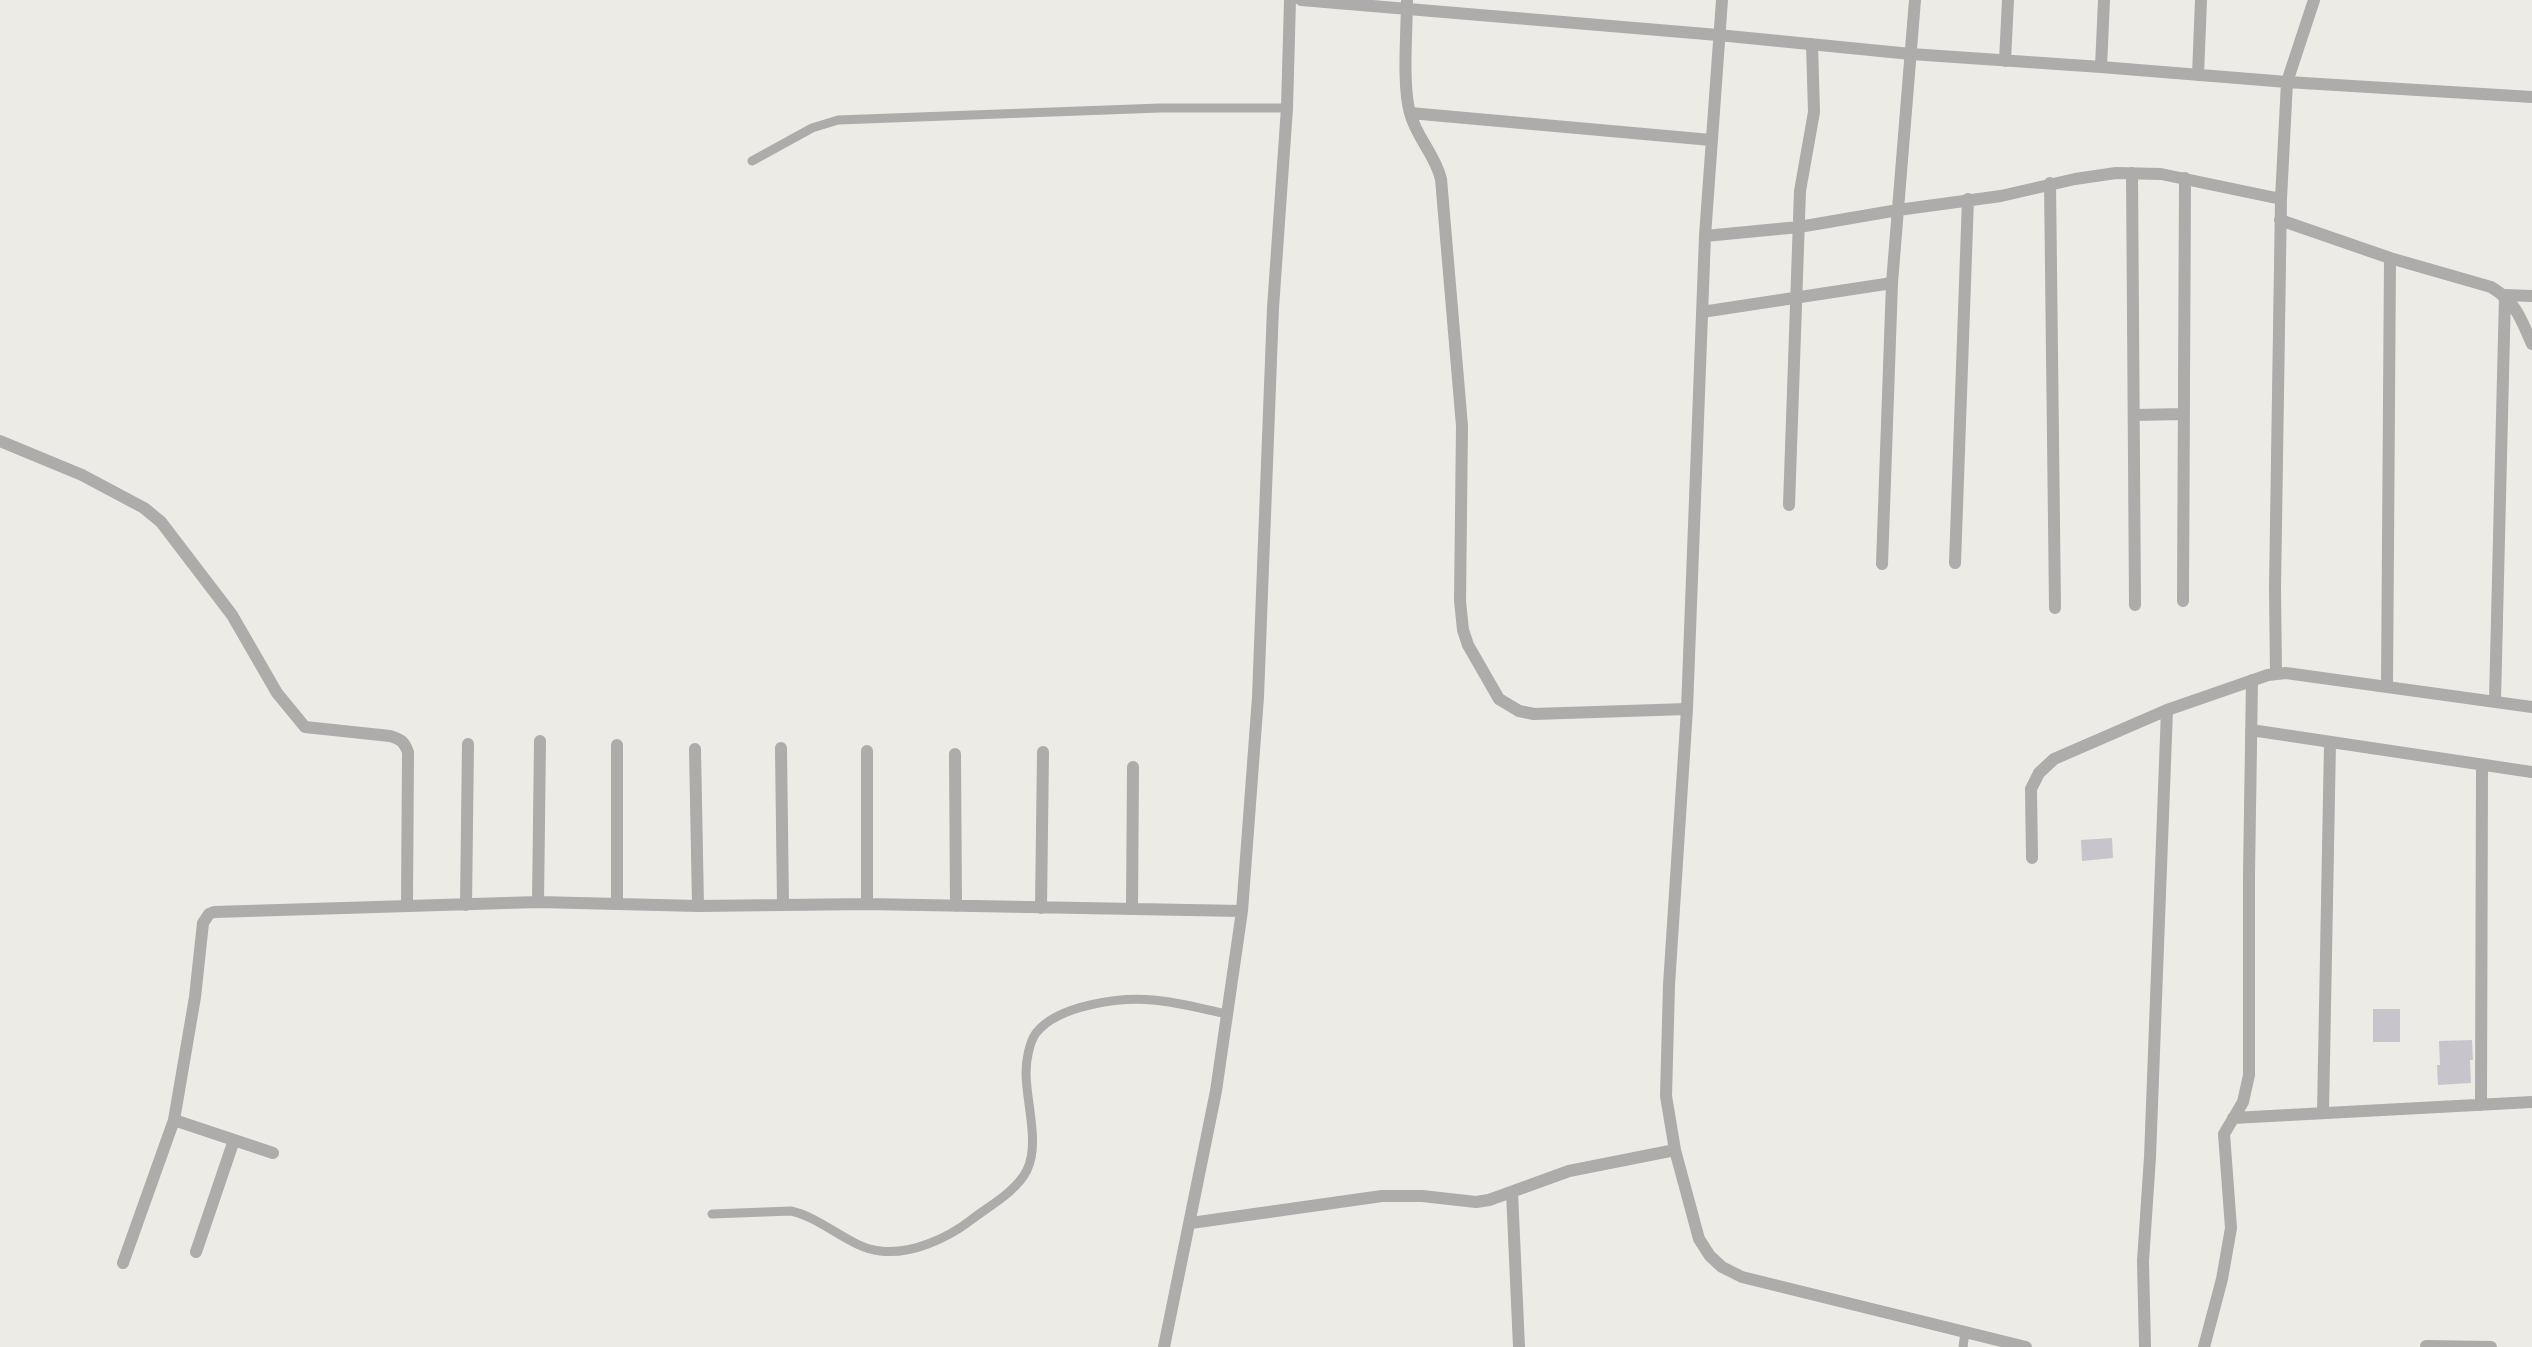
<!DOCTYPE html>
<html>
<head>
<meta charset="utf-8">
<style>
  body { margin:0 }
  canvas { display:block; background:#ecebe5 }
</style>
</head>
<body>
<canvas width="2532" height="1347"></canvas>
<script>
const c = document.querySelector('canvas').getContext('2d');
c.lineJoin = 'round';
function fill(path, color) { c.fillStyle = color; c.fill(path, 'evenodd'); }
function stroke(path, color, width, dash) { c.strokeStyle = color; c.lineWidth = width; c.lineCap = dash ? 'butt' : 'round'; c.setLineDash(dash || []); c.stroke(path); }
fill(new Path2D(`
  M 2112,838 L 2113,858 L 2082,861 L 2081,840 Z
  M 2373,1009 L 2400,1009 L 2400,1042 L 2373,1042 Z
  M 2472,1040 L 2473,1060 L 2470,1060 L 2471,1083 L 2438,1085 L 2437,1065 L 2440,1065 L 2439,1041 Z`), '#c7c5cb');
stroke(new Path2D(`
  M 752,161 L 812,128 L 838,120 L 1160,108 L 1287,108
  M 712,1214 L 791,1211 C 823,1218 850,1248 880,1251 C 911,1255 948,1238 971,1220 C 989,1206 1017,1191 1027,1170 C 1040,1144 1026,1101 1026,1073 C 1026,1061 1029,1043 1036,1033 C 1058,1005 1120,997 1153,1000 C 1178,1002 1203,1009 1227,1014
  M 1963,1347 L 1965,1332`), '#aeabab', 9);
stroke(new Path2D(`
  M 1301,0 L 1718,35 L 1911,54 L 2101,67 L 2287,82 L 2532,97
  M 1407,0 C 1407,30 1402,85 1410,113 C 1416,137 1435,154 1441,179 L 1462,426 L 1460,601 L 1463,630 L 1468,645 L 1499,699 L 1519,711 L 1534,714 L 1687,709
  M 1722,0 L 1705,236 L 1687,709 L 1669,985 L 1666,1096 L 1675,1150 L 1699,1239 L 1710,1256 L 1722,1267 L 1742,1277 L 2026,1347
  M 2005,61 L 2008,0
  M 2101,67 L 2104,0
  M 2198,75 L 2201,0
  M 1410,113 L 1711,140
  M 2132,173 L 2135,605
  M 2050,183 L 2055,608
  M 2280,220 L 2390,258 L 2491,287 C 2516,302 2521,319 2532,344
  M 1705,236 L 1799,227 L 1898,210 L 2001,196 L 2075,179 L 2116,173 L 2161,174 L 2281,199
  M 1702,312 L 1892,283
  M 2134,415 L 2184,414
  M 0,441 L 82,475 L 144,508 L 161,522 L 232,615 L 277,693 L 305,727 L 390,736 C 400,739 404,741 408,752 L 407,905
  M 1789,505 L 1800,191 L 1814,112 L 1812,44
  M 1955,563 L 1968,199
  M 1882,564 L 1892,283 L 1915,0
  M 2183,601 L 2185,178
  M 2276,673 L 2275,589 L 2281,199 L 2287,82 L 2314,0
  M 2387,687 L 2390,258
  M 2495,700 L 2505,295 L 2532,296
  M 2251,730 L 2532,772
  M 781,748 L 783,905
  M 695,749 L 698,906
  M 955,754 L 956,906
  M 2032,858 L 2031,789 L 2039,773 L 2054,759 L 2167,710 L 2268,675 L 2286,673 L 2532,707
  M 538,902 L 540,741
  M 617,903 L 617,745
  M 867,904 L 867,751
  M 466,905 L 468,744
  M 1041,908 L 1043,752
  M 1132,909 L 1133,767
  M 2481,1105 L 2482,765
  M 2323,1113 L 2330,743
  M 2233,1118 L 2532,1102
  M 174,1120 L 273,1153
  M 1512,1192 L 1519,1347
  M 1191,1223 L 1382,1196 L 1422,1196 L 1476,1202 L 1489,1200 L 1569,1171 L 1675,1150
  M 196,1252 L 234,1140
  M 123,1263 L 174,1120 L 195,997 L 203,923 L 209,914 L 214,912 L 538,902 L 698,906 L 867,904 L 1242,911
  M 2426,1346 L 2491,1347
  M 1164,1347 L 1216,1091 L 1242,911 L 1258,697 L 1273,308 L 1287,108 L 1290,0
  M 2145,1347 L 2143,1261 L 2150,1157 L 2167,710
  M 2204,1347 L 2222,1279 L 2231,1228 L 2224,1134 L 2243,1102 L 2249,1075 L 2249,875 L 2252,680`), '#aeabab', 12);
</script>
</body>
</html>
